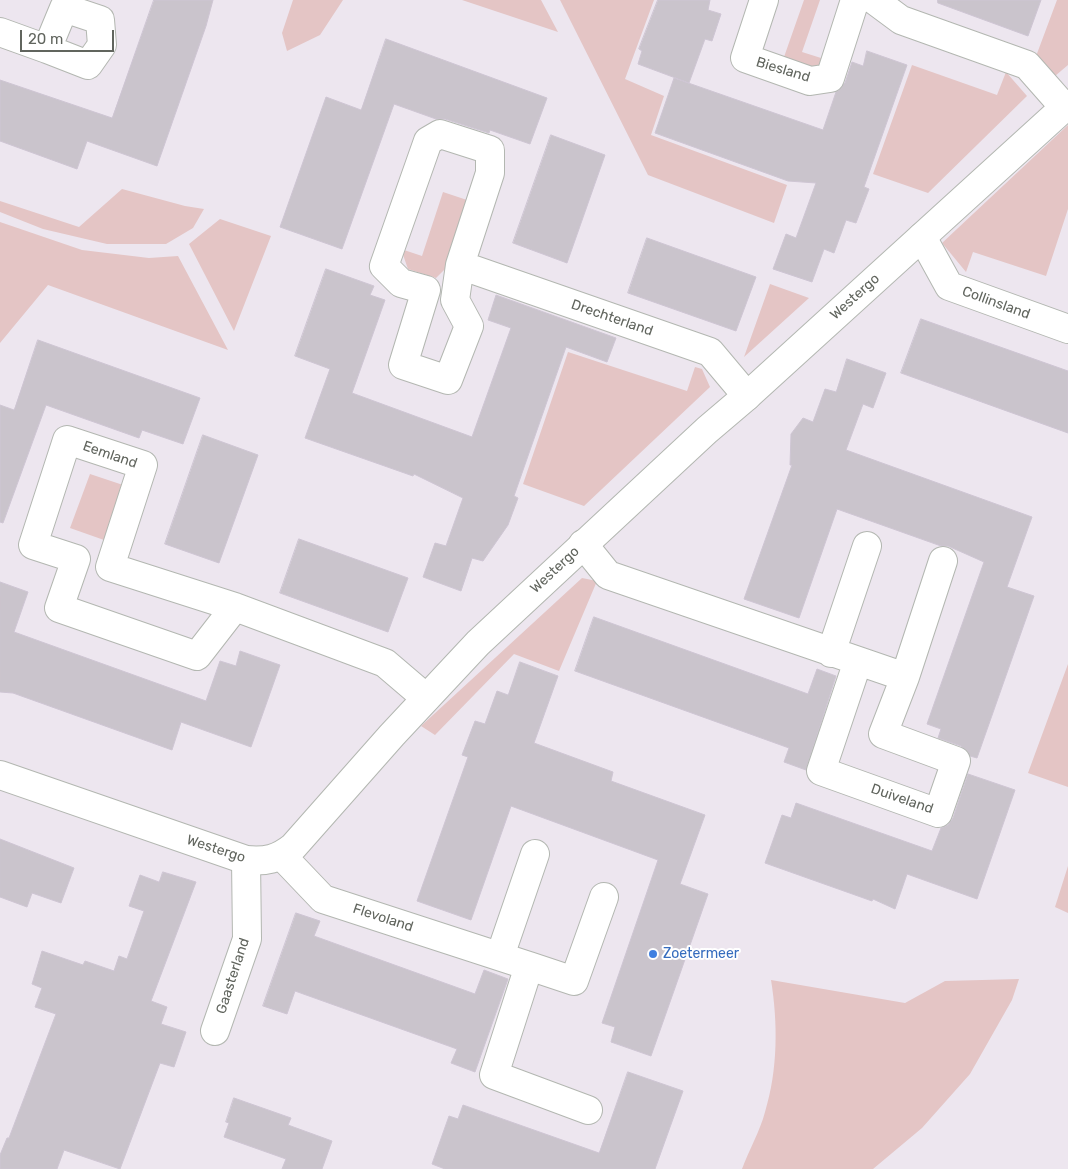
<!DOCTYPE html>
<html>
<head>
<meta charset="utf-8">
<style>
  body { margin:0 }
  #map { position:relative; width:1068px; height:1169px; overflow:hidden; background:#ede6ef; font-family:Rubik,sans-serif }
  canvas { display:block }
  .scale { position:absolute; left:20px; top:30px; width:94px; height:22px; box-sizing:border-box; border:2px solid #61655e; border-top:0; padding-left:6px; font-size:15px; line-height:18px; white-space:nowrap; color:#61655e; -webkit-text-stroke:4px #fff; paint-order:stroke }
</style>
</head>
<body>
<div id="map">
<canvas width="1068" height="1169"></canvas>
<div class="scale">20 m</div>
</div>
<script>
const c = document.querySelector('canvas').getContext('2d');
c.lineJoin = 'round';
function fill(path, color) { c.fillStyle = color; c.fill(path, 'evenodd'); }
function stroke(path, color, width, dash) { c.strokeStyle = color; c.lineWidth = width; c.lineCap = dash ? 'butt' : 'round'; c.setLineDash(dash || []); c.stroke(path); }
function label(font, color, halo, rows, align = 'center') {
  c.font = font + ' Rubik,sans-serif'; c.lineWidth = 4; c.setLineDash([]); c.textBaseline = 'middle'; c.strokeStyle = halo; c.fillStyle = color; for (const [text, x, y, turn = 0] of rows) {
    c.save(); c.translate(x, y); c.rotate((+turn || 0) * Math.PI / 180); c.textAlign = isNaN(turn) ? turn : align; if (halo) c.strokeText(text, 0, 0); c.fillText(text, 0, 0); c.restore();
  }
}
fill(new Path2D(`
  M 293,0 L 343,0 L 320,35 L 287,51 L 282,33 Z
  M 462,0 L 541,0 L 558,32 Z
  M 560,0 L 654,0 L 625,79 L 664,96 L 651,135 L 787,185 L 774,223 L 648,175 Z
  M 804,0 L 820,0 L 802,52 L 821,58 L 819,65 L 810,68 L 784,57 Z
  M 1057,0 L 1068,0 L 1068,65 L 1055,76 L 1035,59 Z
  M 912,65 L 997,95 L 1006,72 L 1027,96 L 928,193 L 873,174 Z
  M 1068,125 L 1068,209 L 1046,276 L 973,252 L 966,272 L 942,243 Z
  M 122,189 L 185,206 L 204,209 L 193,228 L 166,244 L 107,244 L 43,229 L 0,212 L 0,201 L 79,227 Z
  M 443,192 L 467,200 L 447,267 L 436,278 L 408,269 L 401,249 L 422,256 Z
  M 220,219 L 271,236 L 234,331 L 189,244 Z
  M 0,222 L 82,250 L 149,258 L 178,256 L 228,350 L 48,285 L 0,343 Z
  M 770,284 L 809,298 L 744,357 Z
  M 568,352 L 687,391 L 695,367 L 702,369 L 710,387 L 584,506 L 523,484 Z
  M 90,474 L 123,485 L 104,540 L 70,528 Z
  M 582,578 L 597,581 L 559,671 L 514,654 L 435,735 L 421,726 Z
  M 1068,664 L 1068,787 L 1028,773 Z
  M 1068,866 L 1068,913 L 1055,907 Z
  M 1019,979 L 1012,1000 L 970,1074 L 922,1128 L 873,1169 L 742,1169 C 749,1150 760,1131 765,1112 C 778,1070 778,1023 771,980 L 905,1003 L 945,981 Z`), '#e4c5c5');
const building = new Path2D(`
  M 154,0 L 213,0 L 206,26 L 157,166 L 87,141 L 77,169 L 0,141 L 0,80 L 112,118 Z
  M 658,0 L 710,0 L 708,10 L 721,14 L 712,41 L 705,39 L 689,83 L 638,64 L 642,51 L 639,49 Z
  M 938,0 L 1041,0 L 1028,36 L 938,3 Z
  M 386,39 L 547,98 L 530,144 L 490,130 L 489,133 L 445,119 L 436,119 L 394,104 L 342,249 L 280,227 L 326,97 L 361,110 Z
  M 867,51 L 907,65 L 864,187 L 869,189 L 856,223 L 846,220 L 834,253 L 824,249 L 812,282 L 773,269 L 786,234 L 796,238 L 816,183 L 788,181 L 655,133 L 674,78 L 823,130 L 836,92 L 845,83 L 852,62 L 863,66 Z
  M 551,135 L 605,155 L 567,263 L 513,243 Z
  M 647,238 L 756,277 L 736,331 L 628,293 Z
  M 326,269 L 374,286 L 370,295 L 385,300 L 352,393 L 472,437 L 511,328 L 488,320 L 496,295 L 616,338 L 607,362 L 566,347 L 514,496 L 518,498 L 508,525 L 483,561 L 472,558 L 461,591 L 423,577 L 435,543 L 446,546 L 463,498 L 414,474 L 413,476 L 305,438 L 330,369 L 295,356 Z
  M 921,319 L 1068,371 L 1068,433 L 901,373 Z
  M 38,340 L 200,398 L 183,444 L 142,430 L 139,438 L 46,405 L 3,523 L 0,522 L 0,405 L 14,410 Z
  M 847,359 L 886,373 L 873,408 L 863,404 L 846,450 L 1032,517 L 1007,587 L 1034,596 L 977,758 L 970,756 L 961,746 L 938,738 L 941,729 L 927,724 L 984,562 L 948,546 L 941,546 L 837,509 L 799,618 L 744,599 L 792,465 L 790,465 L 791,434 L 803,418 L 813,422 L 825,389 L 836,392 Z
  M 203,435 L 258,455 L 219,563 L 165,544 Z
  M 299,539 L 408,578 L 388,632 L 280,593 Z
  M 0,582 L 28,592 L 14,632 L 206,701 L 220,661 L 236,666 L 240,651 L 280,665 L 251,747 L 181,722 L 172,750 L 13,693 L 0,692 Z
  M 594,617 L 808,694 L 817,669 L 836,676 L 806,770 L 784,762 L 789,748 L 575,671 Z
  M 520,662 L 558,676 L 534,743 L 613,772 L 611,781 L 705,815 L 680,884 L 708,894 L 651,1056 L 611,1042 L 615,1027 L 602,1023 L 658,860 L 511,806 L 471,920 L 417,901 L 468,757 L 462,755 L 475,721 L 485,724 L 497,691 L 508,695 Z
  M 968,774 L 1015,790 L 977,899 L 907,874 L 895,909 L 873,899 L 872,901 L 765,863 L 782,815 L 791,818 L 796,803 L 932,851 L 941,828 L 948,825 L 953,818 Z
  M 0,839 L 74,868 L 61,903 L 32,893 L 27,907 L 0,897 Z
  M 163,872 L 196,882 L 151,1001 L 167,1007 L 161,1024 L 186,1032 L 174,1067 L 160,1063 L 120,1169 L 64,1150 L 57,1169 L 0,1169 L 0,1155 L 7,1138 L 9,1138 L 56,1014 L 35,1007 L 42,988 L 32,984 L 42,951 L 83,965 L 85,961 L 114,971 L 119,956 L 127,959 L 144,911 L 129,906 L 140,875 L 159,882 Z
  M 296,913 L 320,921 L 314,936 L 475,994 L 484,970 L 508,979 L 475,1072 L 451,1063 L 457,1049 L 295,991 L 287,1014 L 263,1006 Z
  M 628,1072 L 683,1091 L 655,1169 L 445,1169 L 432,1164 L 449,1116 L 458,1119 L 463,1105 L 599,1153 Z
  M 234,1098 L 291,1118 L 288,1125 L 332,1141 L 322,1169 L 282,1169 L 286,1159 L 224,1137 L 229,1123 L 226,1122 Z`);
fill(building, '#cac4cc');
stroke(building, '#cec5d3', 1);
const minor = new Path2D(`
  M 764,0 L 745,58 L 810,81 L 830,78 L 855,0
  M 874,0 L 901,20 L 1027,65 L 1064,107
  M 64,8 L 100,20 L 102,45 L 88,65 L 47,49 Z
  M 0,32 L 47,49
  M 440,134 L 490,150 L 490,173 L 460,265 L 455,300 L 469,326 L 448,380 L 403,365 L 426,290 L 401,283 L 384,266 L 428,141 Z
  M 922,237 L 949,286 L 1068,329
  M 460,265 L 710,352 L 747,396
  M 583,544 L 608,575 L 905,677 L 943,561
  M 235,607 L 197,656 L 59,608 L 76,559 L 33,545 L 67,440 L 143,465 L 110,567 L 235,607 L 385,663 L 426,698
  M 831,653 L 867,546
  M 858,661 L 821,771 L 938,813 L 956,761 L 883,734 L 905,677
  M 282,856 L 323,899 L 529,966 L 494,1075 L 588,1110
  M 500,956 L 535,854
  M 529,966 L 574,981 L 604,897
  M 215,1031 L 247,939 L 246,860`);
const tertiary = new Path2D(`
  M 0,775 L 246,860 C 266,862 278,859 293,847 L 392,735 L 478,643 L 707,430 L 747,396 L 1068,104`);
stroke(minor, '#b3b7b1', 30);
stroke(tertiary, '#b3b7b1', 30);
stroke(minor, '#fff', 28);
stroke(tertiary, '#fff', 28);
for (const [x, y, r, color] of [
  [653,954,5,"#3f7fe0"]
]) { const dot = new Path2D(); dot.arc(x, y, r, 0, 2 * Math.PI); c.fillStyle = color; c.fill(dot); stroke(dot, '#fff', 2); }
label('14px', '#61655e', '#fff', [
  ["Biesland",783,70,17],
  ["Westergo",855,297,-42],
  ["Collinsland",996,303,20],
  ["Drechterland",612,318,19],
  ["Eemland",110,455,19],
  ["Westergo",555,570,-43],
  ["Duiveland",902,799,19],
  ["Westergo",216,849,18],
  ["Flevoland",383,918,18],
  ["Gaasterland",233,976,-72]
]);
label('14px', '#366cbe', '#fff', [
  ["Zoetermeer",663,954]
], 'left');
</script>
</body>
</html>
